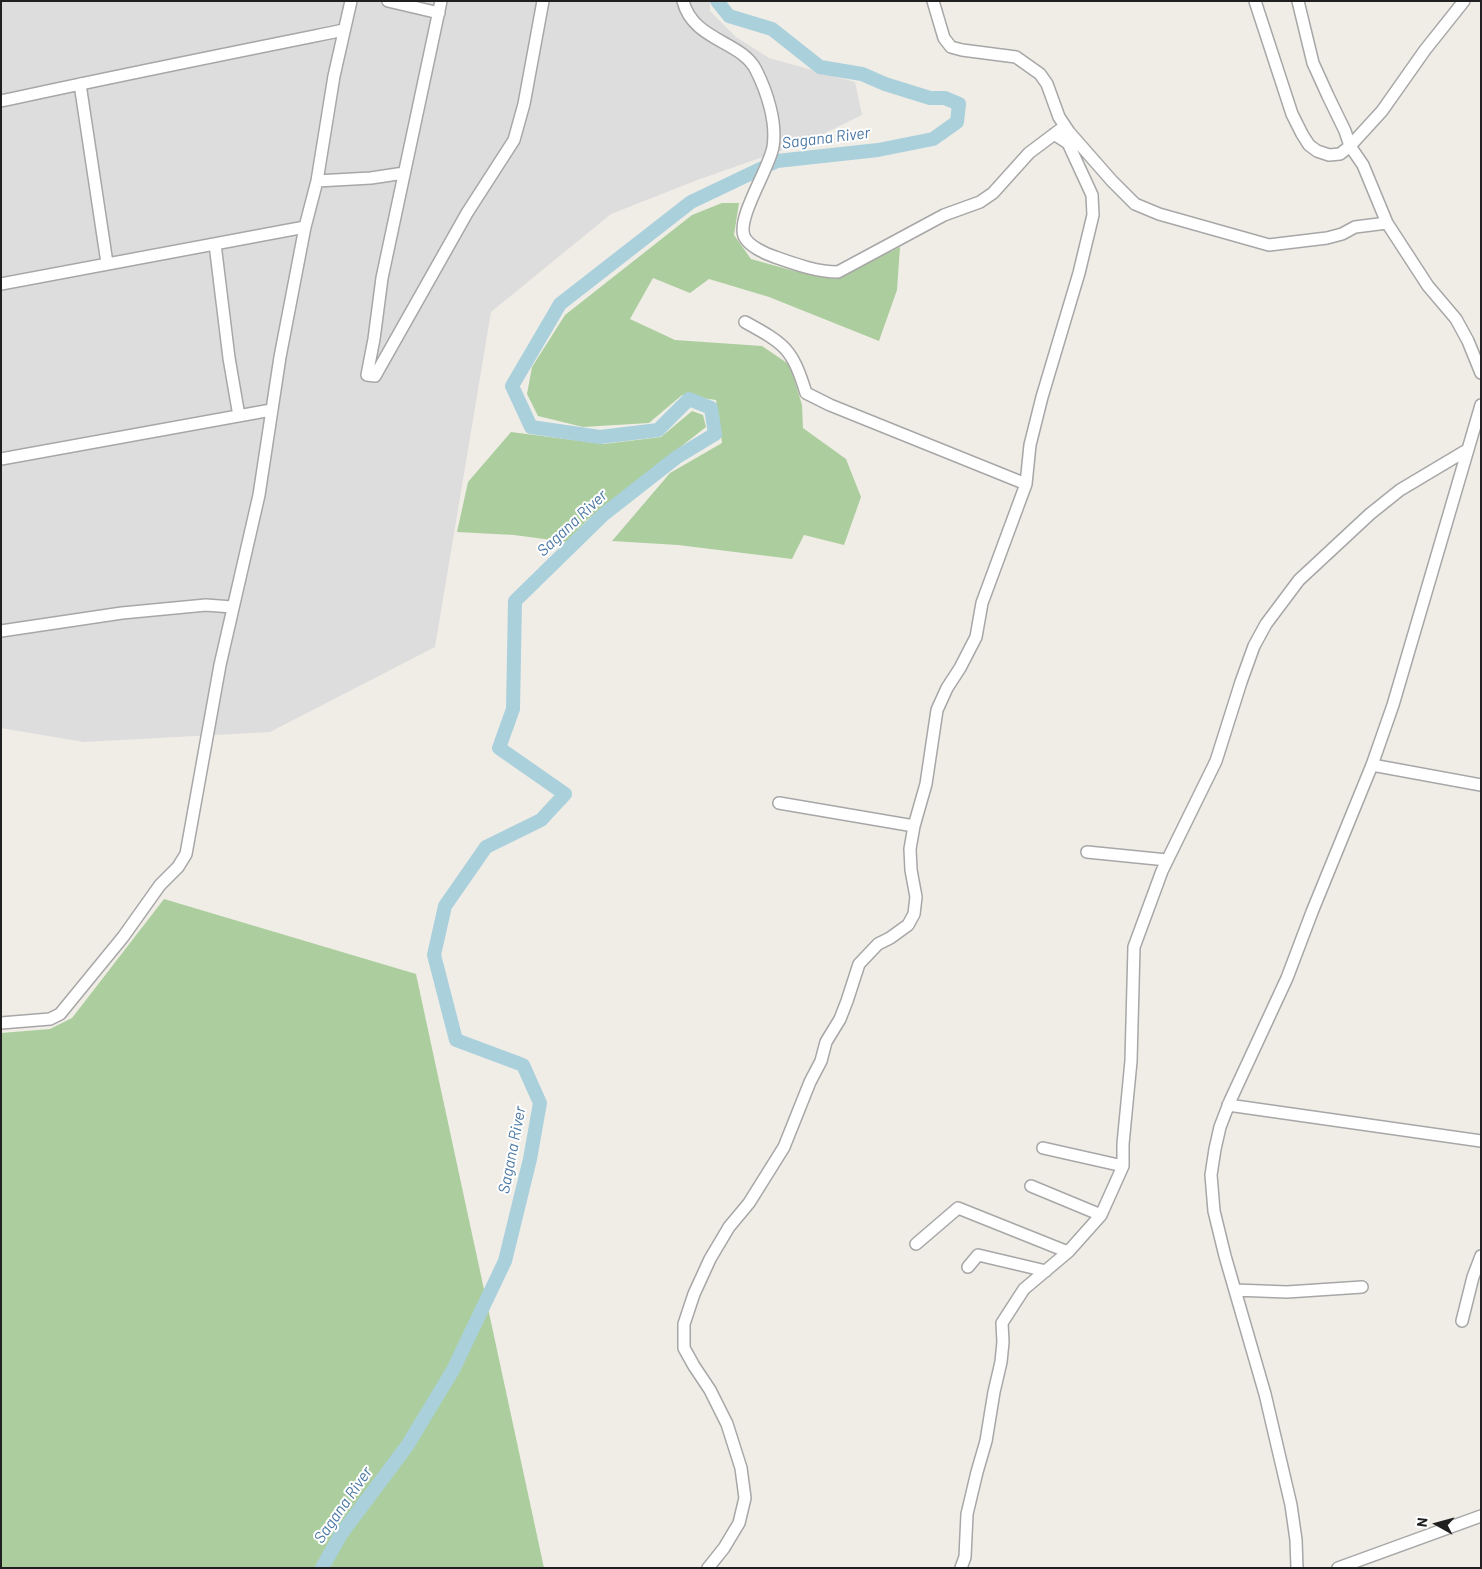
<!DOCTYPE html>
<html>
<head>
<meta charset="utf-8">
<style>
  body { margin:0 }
  #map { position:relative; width:1482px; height:1569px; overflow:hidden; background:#f0ede7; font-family:Barlow,sans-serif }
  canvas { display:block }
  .frame { position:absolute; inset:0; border:2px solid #202020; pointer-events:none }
  .north { position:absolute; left:1412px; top:1499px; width:50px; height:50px; -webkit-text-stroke:4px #fff; paint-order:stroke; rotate:277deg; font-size:14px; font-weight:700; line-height:20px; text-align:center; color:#202020 }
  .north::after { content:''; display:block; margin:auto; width:18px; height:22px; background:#202020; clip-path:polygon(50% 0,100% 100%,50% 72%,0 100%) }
</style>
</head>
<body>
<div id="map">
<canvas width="1482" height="1569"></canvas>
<div class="frame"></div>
<div class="north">N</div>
</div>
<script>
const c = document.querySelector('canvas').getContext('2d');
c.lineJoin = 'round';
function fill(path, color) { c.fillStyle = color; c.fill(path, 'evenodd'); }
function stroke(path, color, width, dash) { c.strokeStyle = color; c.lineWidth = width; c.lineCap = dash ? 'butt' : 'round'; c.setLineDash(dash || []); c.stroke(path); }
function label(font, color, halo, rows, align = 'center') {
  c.font = font + ' Barlow,sans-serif'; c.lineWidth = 4; c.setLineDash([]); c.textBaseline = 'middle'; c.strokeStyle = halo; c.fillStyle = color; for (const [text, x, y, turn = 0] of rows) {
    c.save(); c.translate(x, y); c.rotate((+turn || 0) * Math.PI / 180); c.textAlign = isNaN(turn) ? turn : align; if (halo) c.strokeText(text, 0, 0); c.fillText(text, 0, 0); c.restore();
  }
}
fill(new Path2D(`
  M 1,1 L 710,1 L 710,11 L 736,37 L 769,58 L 855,82 L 862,115 L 809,141 L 700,179 L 611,214 L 491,312 L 435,647 L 270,732 L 84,742 L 1,728 Z`), '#dedddd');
fill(new Path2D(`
  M 722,203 L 739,203 L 734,235 L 751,259 L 794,271 L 835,279 L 900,247 L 897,290 L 879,341 L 769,297 L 709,279 L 690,293 L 653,278 L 630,319 L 675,340 L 762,346 L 790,365 L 802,405 L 803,428 L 846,459 L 861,497 L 844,545 L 804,535 L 792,559 L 678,545 L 612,541 L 670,473 L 722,443 L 716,400 L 682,395 L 649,423 L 583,427 L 538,416 L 527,394 L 532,367 L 565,315 L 692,215 Z
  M 692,411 L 703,415 L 706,427 L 587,520 L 567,542 L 514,535 L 457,532 L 468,482 L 511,432 L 604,444 L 661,437 Z
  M 164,899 L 416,974 L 544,1568 L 1,1568 L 1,1033 L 50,1029 L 72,1018 Z`), '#acce9e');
stroke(new Path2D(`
  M 322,1568 L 341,1534 L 407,1446 L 453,1370 L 505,1261 L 530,1159 L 540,1103 L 523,1065 L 456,1040 L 434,955 L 445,906 L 486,847 L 541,820 L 565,794 L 499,748 L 513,709 L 515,601 L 603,515 L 677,457 L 715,434 L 711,408 L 689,399 L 658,430 L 600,437 L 531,427 L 512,386 L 560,304 L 691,202 L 777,161 L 878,150 L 933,139 L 957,122 L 959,104 L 945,98 L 930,98 L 885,84 L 862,74 L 820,67 L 772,29 L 729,16 L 717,1`), '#aad0dc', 14);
const minor = new Path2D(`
  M 388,1 L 439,13
  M 441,1 L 382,278 L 374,339 L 367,375 L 375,376 L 467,213 L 514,140 L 524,104 L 543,1
  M 683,1 C 693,41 742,41 756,70 C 767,92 777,122 773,147 C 769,169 737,217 744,236 C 748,246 766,254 775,257 C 795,264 817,272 838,272 L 944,215 L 980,202 L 993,193 L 1029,153 L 1065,126
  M 933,1 L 944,38 L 951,47 L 962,50 L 1016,57 L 1040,74 L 1047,84 L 1059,117 L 1069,132 L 1112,181 L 1135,204 L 1159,214 L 1269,245 L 1327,238 L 1342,234 L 1355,227 L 1387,223
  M 1255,1 L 1292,114 L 1302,134 L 1309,145 L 1317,151 L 1329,155 L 1340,154 L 1350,146 L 1382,111 L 1425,50 L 1464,1
  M 1298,1 L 1313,63 L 1328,96 L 1345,131 L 1350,146 L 1363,165 L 1387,223 L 1428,286 L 1456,319 L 1468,341 L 1481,373
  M 80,84 L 107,263
  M 1,101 C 115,76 230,53 344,30
  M 317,181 L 371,178 L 404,173
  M 215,244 L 229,358 L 239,416
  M 1,284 L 305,227
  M 745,322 C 785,344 792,348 806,393 L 830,405 L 1026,484
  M 1,459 L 271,410
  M 1,631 L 122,613 L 206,605 L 232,607
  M 1372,765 L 1481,785
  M 779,803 L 914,826
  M 1087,852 L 1167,860
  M 1,1023 L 50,1019 L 60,1014 L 123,937 L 160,885 L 178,867 L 186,854 L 220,665 L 259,495 L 280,357 L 305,227 L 317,181 L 334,76 L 351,1
  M 1228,1105 L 1481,1141
  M 1043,1148 L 1123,1166
  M 1031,1186 L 1101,1215
  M 916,1244 L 958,1208 L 1068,1252
  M 968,1267 L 978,1255 L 1046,1271
  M 1235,1290 L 1287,1292 L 1362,1287
  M 1462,1321 L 1473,1277 L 1481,1256
  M 708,1568 L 724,1548 L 739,1523 L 745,1498 L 741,1468 L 727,1424 L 710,1390 L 694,1366 L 684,1348 L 684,1324 L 694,1294 L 710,1259 L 729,1227 L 749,1203 L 784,1147 L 810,1082 L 821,1061 L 826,1042 L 840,1019 L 847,1001 L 859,964 L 878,944 L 890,938 L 908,925 L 914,914 L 916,897 L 911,870 L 910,849 L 914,826 L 926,784 L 937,710 L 947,688 L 960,668 L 976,637 L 982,603 L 1026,484 L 1030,445 L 1042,397 L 1079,273 L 1093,215 L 1092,195 L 1068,143 L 1054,134
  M 961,1568 L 965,1557 L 967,1514 L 977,1472 L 986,1441 L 994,1392 L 1001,1362 L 1003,1342 L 1002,1323 L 1024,1289 L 1068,1252 L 1101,1215 L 1123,1166 L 1123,1144 L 1131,1061 L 1134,947 L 1162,871 L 1216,761 L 1241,682 L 1254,646 L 1266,624 L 1299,580 L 1370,514 L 1400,490 L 1467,450
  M 1297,1568 L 1296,1540 L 1291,1505 L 1265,1394 L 1225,1256 L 1214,1211 L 1211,1175 L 1215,1149 L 1220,1127 L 1230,1101 L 1287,978 L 1312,912 L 1372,765 L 1393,705 L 1481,405
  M 1338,1568 L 1481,1516`);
stroke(minor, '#a7a7a7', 14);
stroke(minor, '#fff', 11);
label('italic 16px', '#4d79a5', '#fff', [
  ["Sagana River",826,138,-7],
  ["Sagana River",572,523,-43],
  ["Sagana River",512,1150,-79],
  ["Sagana River",343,1505,-55]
]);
</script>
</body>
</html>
